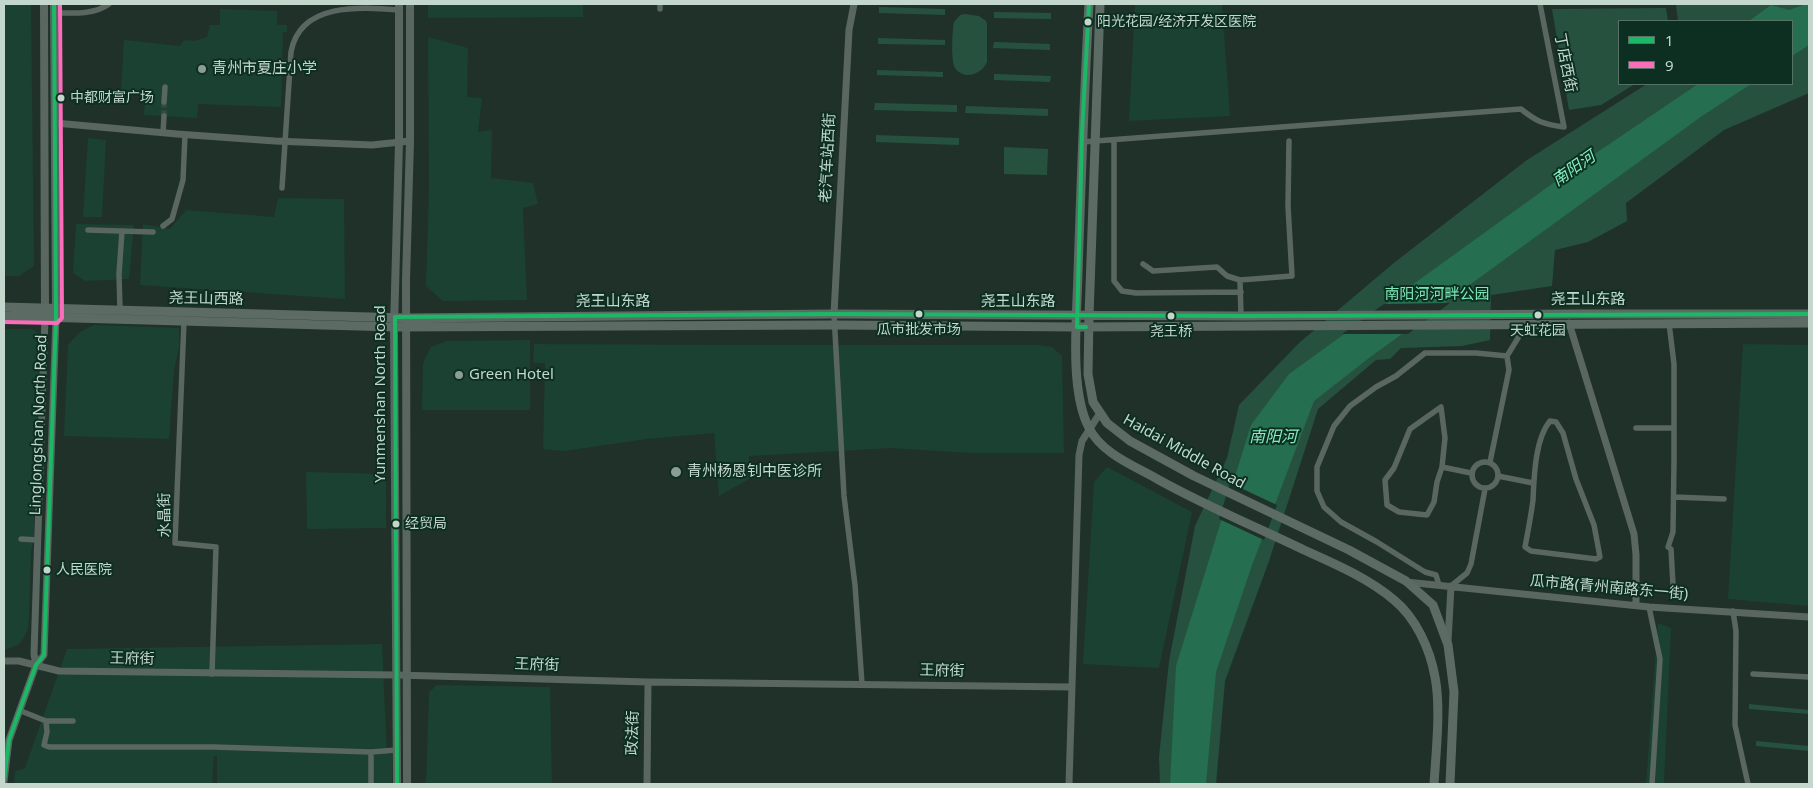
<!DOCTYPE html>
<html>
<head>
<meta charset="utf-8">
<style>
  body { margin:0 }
  #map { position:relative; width:1813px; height:788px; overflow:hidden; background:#20312a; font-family:"Noto Sans",sans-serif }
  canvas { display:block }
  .frame { position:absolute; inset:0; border:5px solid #c4d7cd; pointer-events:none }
  .legend { position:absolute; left:1618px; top:20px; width:175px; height:65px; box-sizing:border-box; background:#0c2f21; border:1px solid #567266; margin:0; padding:6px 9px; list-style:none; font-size:15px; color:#c4d7cd }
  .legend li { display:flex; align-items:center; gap:10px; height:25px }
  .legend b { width:25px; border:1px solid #567266 }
</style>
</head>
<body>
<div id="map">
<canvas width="1813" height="788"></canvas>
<div class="frame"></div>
<ul class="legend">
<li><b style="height:6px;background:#1ab867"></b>1</li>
<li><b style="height:6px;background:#fb6dba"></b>9</li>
</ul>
</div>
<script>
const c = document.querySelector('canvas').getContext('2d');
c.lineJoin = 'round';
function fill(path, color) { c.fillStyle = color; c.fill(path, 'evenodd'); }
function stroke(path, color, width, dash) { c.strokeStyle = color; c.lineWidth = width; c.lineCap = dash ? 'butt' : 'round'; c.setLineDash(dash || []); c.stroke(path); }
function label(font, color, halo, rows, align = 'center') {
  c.font = font + ' "Noto Sans","Noto Sans SC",sans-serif'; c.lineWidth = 4; c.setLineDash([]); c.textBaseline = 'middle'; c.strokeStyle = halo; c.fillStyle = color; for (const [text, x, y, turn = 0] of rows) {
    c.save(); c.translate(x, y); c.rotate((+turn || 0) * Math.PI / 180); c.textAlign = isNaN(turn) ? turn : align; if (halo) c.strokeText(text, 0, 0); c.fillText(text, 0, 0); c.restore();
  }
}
fill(new Path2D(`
  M 4,4 L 31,4 L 34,266 L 19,276 L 4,276 Z
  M 428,4 L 583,4 L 583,17 L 428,18 Z
  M 1135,4 L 1222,4 L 1230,116 L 1129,121 Z
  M 220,9 L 277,11 L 277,25 L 287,25 L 287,32 L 283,32 L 281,107 L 198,104 L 197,118 L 144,115 L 145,92 L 121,91 L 124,40 L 180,46 L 184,40 L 195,41 L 207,37 L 210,25 L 220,25 Z
  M 428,37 L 468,48 L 467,97 L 482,98 L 478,132 L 492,130 L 491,178 L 533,183 L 538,204 L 523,208 L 527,300 L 443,301 L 426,286 L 429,188 Z
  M 88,138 L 106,140 L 102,217 L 83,217 Z
  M 278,198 L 344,199 L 345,299 L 140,285 L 143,224 L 170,229 L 186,210 L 274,217 Z
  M 76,224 L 134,225 L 129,279 L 85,281 L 73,273 Z
  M 94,325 L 179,328 L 179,348 L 174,370 L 169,439 L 64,436 L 68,345 L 80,332 Z
  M 4,329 L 32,329 L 42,336 L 34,494 L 34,539 L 31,551 L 29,616 L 28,629 L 23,639 L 18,645 L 7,649 L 4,649 Z
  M 530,340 L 530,410 L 422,410 L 423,365 L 425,358 L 431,347 L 447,341 Z
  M 534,344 L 731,345 L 1037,345 L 1052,347 L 1062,356 L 1064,453 L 971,453 L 890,448 L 749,456 L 749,479 L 719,496 L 714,433 L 647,439 L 564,451 L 543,449 L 545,363 L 533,363 Z
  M 1743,344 L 1809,345 L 1809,606 L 1728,599 Z
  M 1107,467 L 1192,512 L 1159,668 L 1083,664 L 1094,482 Z
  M 306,472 L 386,474 L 386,528 L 307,529 Z
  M 1658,623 L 1671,628 L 1664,784 L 1646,784 Z
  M 382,644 L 387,754 L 392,754 L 392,784 L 217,784 L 217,756 L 214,756 L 212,784 L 14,784 L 15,771 L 25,768 L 67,649 Z
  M 437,685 L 550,687 L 552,784 L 426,784 L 429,692 Z`), '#1a4131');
fill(new Path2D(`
  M 1678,4 L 1809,4 L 1809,93 L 1724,130 L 1626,203 L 1627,221 L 1588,242 L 1555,250 L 1552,286 L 1491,295 L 1490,340 L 1462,346 L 1401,348 L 1390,359 L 1376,360 L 1318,409 L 1269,561 L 1225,681 L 1216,784 L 1160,784 L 1159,757 L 1169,661 L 1195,526 L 1227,458 L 1239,405 L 1299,343 L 1395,262 L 1527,160 L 1647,84 L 1792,84 L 1792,21 L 1678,21 L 1676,5 Z
  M 879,7 L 945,9 L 945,15 L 879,13 Z
  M 1666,8 L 1668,21 L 1619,21 L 1619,84 L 1635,84 L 1601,105 L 1569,110 L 1552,9 Z
  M 994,12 L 1051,13 L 1051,19 L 994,18 Z
  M 965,14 L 979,16 L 986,21 L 987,24 L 987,62 C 982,74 964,81 955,68 C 951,61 952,31 954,22 L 960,15 Z
  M 878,38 L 945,40 L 945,45 L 878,44 Z
  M 994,42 L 1050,44 L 1050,50 L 993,48 Z
  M 877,70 L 943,72 L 943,77 L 877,75 Z
  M 994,74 L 1051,76 L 1050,82 L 994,80 Z
  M 875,103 L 957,105 L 957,112 L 874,110 Z
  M 966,106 L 1048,109 L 1048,116 L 965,113 Z
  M 876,135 L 959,138 L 959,145 L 876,142 Z
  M 1004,147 L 1048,149 L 1047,175 L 1004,174 Z
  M 1749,704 L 1809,710 L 1809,714 L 1749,709 Z
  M 1756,741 L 1809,746 L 1809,751 L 1756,746 Z`), '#27513f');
fill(new Path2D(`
  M 1806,4 L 1809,4 L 1809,45 L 1792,56 L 1792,21 L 1749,21 L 1771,5 L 1789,10 Z
  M 1698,84 L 1751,84 L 1702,116 L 1369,358 L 1314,401 L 1251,568 L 1216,672 L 1206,784 L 1170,784 L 1176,666 L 1251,425 L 1289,374 L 1574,168 Z`), '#256e50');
fill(new Path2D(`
  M 1450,303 L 1408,334 L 1342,334 L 1384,304 Z
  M 1230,483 L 1277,505 L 1264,540 L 1219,519 Z`), '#20312a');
stroke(new Path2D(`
  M 164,116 L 164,102`), '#394a42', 5.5, [5.5, 3]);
stroke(new Path2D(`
  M 660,9 L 660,4
  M 54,13 C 72,13 94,15 109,4
  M 164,102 L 165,87
  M 163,133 L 164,116
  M 1114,141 L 1114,281 L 1122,291 L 1136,293 L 1241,292
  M 1082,142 L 1521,109 C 1537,122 1543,124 1564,127 L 1540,4
  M 282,188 L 291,52 C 300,2 361,7 399,10
  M 163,226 L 172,219 L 183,180 L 185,135
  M 88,230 L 153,232
  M 1143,264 L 1153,271 L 1217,267 L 1227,276 L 1240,280 L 1292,276 L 1288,206 L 1289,141
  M 1240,280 L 1241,316
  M 120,310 L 119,274 L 122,231
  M 834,314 L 844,496 L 855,585 L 862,684
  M 184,321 L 175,543 L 216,547 L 212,674
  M 1669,323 L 1674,364 L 1674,462 L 1673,532 L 1668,547 L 1671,549 L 1673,585
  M 1441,407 L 1445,438 L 1442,467 L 1437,482 L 1434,502 L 1427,515 L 1399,512 L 1387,505 L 1385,480 L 1394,468 L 1410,429 Z
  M 1550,421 L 1556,422 L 1563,433 L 1576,479 L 1594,525 L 1600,557 L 1596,559 L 1531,551 L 1525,547 C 1528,531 1531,516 1533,500 C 1534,477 1535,439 1550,421 Z
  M 1636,428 L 1673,428
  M1472 475a13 13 0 1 1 26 0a13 13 0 1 1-26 0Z
  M 1490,462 L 1509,370 L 1507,356 L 1518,338 L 1520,324
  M 1442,467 L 1471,473
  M 1498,476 L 1533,483
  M 1674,497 L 1724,499
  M 21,539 L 37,540
  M 1439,585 L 1436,575 L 1425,572 L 1377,542 L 1341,522 L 1324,507 L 1317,491 L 1317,467 L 1334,426 L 1350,406 L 1376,387 L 1396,376 L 1425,353 L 1476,353 L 1507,356
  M 1451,586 L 1467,573 L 1471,564 L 1485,489
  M 1649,607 L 1660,659 L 1652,784
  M 1733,611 L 1736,631 L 1735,725 L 1748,784
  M 1753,674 L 1809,677
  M 21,711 L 46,721 L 47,732 L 44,745 L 49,747 L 214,747 L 371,752 L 397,750
  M 46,721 L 73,721
  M 371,784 L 371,752`), '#596760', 5.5);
stroke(new Path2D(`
  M 55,123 L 177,134 L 275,141 L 372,145 L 410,141
  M 834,314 L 849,30 L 854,4
  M 1569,323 L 1634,534 L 1636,555 L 1636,605
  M 1406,582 L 1649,607 L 1809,617
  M 1448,642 L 1451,586
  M 4,661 L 19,661 L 59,671 L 397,675 L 648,682 L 1072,687
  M 36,665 L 34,654 L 45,317
  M 4,781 L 9,740 L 36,665 L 44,655 L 56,317
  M 647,784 L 648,682
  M 1069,784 L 1079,455 L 1082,441 L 1100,413`), '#596760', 7);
stroke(new Path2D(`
  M 44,4 L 45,312
  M 54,4 L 56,312
  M 397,784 L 394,327 L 399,142 L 399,4
  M 407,784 L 406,280 L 410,141 L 410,4`), '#596760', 8);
stroke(new Path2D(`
  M 1089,4 C 1084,94 1081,183 1078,273 C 1077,317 1069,390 1089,428 C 1102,454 1135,466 1159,480 C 1206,506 1256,527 1304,550 C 1335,564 1368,578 1394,600 C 1416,618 1430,649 1435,677 C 1441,707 1436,752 1434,784
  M 1100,4 L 1089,316 L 1088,374 L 1093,402 L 1107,423 L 1130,441 L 1194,476 L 1349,550 L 1406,581 L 1433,605 L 1448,645 L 1454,692 L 1450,784
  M 4,307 L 407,318 L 834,314 L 1241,316 L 1583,314 L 1809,314
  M 4,316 L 394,327 L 834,325 L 1077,327 L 1809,323`), '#5c6c65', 9);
stroke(new Path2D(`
  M 1086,327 L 1077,327 L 1082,133 L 1089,4
  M 4,781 L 9,740 L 36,665 L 44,655 L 56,317 L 54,4
  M 397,784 L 395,317 L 834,314 L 1241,316 L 1809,314`), '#1ab867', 4);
stroke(new Path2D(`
  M 4,322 L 57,323 L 62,318 L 60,4`), '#fb6dba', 4);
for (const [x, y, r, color] of [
  [1088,22,4.5,"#c4d7cd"],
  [202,69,5,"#8b9d94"],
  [61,98,4.5,"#c4d7cd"],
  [919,314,4.5,"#c4d7cd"],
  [1538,315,4.5,"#c4d7cd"],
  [1171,316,4.5,"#c4d7cd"],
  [459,375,5,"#8b9d94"],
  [676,472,6,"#8b9d94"],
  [396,524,4.5,"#c4d7cd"],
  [47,570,4.5,"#c4d7cd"]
]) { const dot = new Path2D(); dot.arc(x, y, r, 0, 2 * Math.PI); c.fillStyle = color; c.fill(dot); stroke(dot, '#0c2f21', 2); }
label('14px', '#c4d7cd', '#0c2f21', [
  ["阳光花园/经济开发区医院",1097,22],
  ["中都财富广场",70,98],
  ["瓜市批发市场",919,330,"center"],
  ["天虹花园",1538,331,"center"],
  ["尧王桥",1171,332,"center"],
  ["经贸局",405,524],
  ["人民医院",56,570]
], 'left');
label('15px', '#c4d7cd', '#0c2f21', [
  ["丁店西街",1565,63,79],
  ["老汽车站西街",828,158,-87],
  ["尧王山西路",206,299,1],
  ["尧王山东路",1588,300],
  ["尧王山东路",613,302],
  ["尧王山东路",1018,302],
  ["Yunmenshan North Road",381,394,-90],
  ["Linglongshan North Road",39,425,-88],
  ["Haidai Middle Road",1184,452,29],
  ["水晶街",165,515,-91],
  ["瓜市路(青州南路东一街)",1609,588,5],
  ["王府街",132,659,1],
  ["王府街",537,665,2],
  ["王府街",942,671,1],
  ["政法街",633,733,-89]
]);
label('15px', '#c4d7cd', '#0c2f21', [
  ["青州市夏庄小学",212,69],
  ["Green Hotel",469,375],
  ["青州杨恩钊中医诊所",687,472]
], 'left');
label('15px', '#7de8b8', '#0c2f21', [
  ["南阳河河畔公园",1437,295]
]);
label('italic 16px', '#85efbf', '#0c2f21', [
  ["南阳河",1574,169,-35],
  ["南阳河",1273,437]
]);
</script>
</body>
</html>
